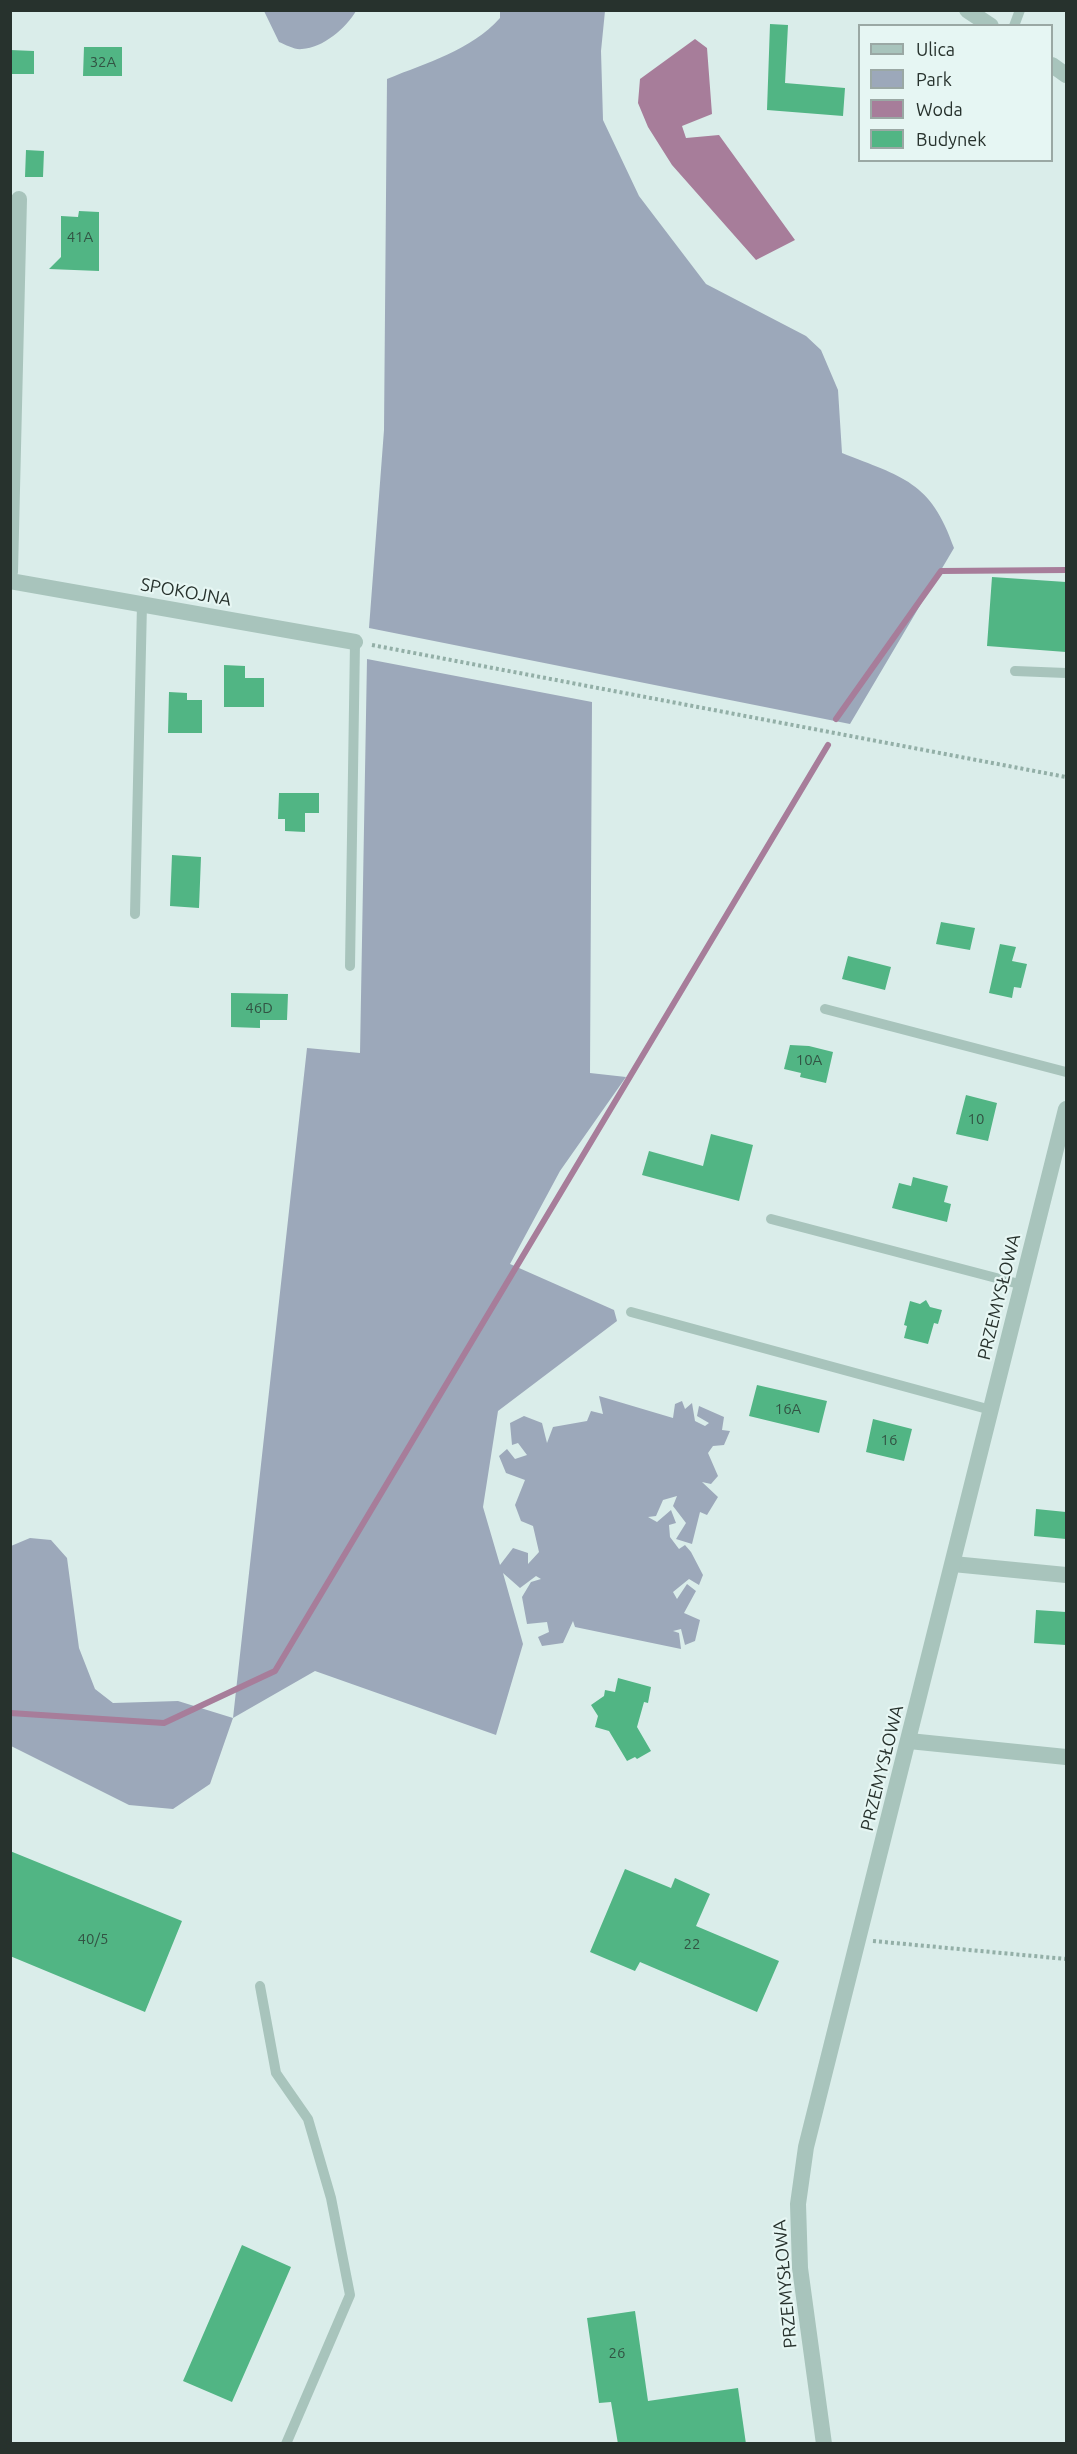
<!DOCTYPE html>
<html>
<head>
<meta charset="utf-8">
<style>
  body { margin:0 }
  #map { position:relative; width:1077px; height:2454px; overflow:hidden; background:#daedea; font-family:Ubuntu,sans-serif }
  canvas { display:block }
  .frame { position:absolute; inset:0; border:12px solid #27322d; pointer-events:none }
  .legend { position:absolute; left:858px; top:24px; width:195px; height:138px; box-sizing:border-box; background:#e6f6f3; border:2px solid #9aa8a4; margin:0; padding:8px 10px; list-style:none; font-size:18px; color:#27322d }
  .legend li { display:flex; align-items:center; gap:12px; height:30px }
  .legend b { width:30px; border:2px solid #9aa8a4 }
</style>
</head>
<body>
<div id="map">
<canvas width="1077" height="2454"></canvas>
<div class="frame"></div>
<ul class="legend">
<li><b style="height:8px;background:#a8c4bc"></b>Ulica</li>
<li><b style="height:16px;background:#9ca8ba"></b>Park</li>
<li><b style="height:16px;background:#a77d9a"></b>Woda</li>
<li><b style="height:16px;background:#51b584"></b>Budynek</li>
</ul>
</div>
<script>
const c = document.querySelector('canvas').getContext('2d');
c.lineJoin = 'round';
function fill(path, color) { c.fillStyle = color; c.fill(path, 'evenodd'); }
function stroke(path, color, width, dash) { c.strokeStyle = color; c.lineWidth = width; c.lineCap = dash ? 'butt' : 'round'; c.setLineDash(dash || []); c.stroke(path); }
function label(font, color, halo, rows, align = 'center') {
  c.font = font + ' Ubuntu,sans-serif'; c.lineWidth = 4.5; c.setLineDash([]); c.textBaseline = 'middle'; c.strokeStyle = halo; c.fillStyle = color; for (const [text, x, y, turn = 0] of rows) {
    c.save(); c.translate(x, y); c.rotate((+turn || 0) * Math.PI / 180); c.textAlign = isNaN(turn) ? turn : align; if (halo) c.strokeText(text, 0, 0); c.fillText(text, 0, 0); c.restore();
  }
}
fill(new Path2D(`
  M 264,11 L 356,11 C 346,28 323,48 302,49 C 295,50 286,45 279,42 Z
  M 500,11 L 605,11 L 601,51 L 603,120 L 639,196 L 706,284 L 806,336 L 821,350 L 838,390 L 842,453 C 902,477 931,481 954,548 L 850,724 L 369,628 L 384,430 L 387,79 C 428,62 470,51 500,18 Z
  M 367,659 L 592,702 L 590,1073 L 626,1077 L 560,1171 L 510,1264 L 614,1310 L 617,1321 L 498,1411 L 483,1507 L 500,1565 L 513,1548 L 528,1553 L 528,1564 L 539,1552 L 533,1526 L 521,1521 L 515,1505 L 525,1480 L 506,1473 L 499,1456 L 507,1449 L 515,1459 L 527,1455 L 518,1443 L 512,1445 L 510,1423 L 524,1416 L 542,1423 L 547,1443 L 553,1427 L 587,1421 L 591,1411 L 603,1414 L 599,1396 L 673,1418 L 675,1404 L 682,1401 L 685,1409 L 692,1403 L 695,1421 L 705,1426 L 709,1423 L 697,1416 L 699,1406 L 724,1417 L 722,1430 L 730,1431 L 724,1445 L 713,1446 L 708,1453 L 718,1476 L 711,1484 L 702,1482 L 718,1497 L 707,1515 L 700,1512 L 692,1544 L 676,1539 L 686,1523 L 673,1506 L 677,1496 L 663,1500 L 656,1516 L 648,1517 L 657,1522 L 671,1510 L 676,1523 L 669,1525 L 670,1537 L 679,1549 L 685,1545 L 691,1552 L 703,1575 L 699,1585 L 689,1579 L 673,1592 L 677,1599 L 687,1584 L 696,1591 L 684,1613 L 700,1620 L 695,1641 L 685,1645 L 681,1629 L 673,1631 L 679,1633 L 681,1649 L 575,1627 L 573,1621 L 563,1643 L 542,1646 L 538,1637 L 549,1632 L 547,1622 L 527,1624 L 522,1597 L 531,1582 L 541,1579 L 536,1576 L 520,1588 L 503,1573 L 523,1644 L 496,1735 L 315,1671 L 233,1718 L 210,1784 L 173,1809 L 129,1805 L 11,1746 L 11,1546 L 30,1538 L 51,1540 L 67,1558 L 79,1648 L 95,1689 L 113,1703 L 178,1701 L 233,1718 L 307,1048 L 360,1053 Z`), '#9ca8ba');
fill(new Path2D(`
  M 695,39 L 707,48 L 712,114 L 682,126 L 686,138 L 719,135 L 795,240 L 756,260 L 672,165 L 648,127 L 638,103 L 640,79 Z`), '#a77d9a');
stroke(new Path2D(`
  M 836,719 L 941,571 L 1066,570
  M 10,1713 L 164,1723 L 275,1671 L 828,745`), '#a77d9a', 6);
fill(new Path2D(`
  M 770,24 L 788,25 L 785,83 L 845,88 L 843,116 L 767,110 Z
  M 84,47 L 122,47 L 122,76 L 83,76 Z
  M 10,50 L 34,51 L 34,74 L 10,74 Z
  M 26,150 L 44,151 L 43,177 L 25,177 Z
  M 79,211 L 99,212 L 99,271 L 49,269 L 61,257 L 61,216 L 78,217 Z
  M 992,577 L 1066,582 L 1066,652 L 987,646 Z
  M 224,665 L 245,666 L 245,678 L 264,678 L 264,707 L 224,707 Z
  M 169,692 L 187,693 L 187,700 L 202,700 L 202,733 L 168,733 Z
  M 279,793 L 319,793 L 319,813 L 305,813 L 305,832 L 285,831 L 285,819 L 278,819 Z
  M 172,855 L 201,857 L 199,908 L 170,906 Z
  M 941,922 L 975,928 L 970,950 L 936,944 Z
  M 1000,944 L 1016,947 L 1012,961 L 1027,964 L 1021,988 L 1014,987 L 1012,998 L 989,993 Z
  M 848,956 L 891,967 L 885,990 L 842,979 Z
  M 231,993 L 288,994 L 287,1020 L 260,1020 L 260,1028 L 231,1027 Z
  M 790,1045 L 809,1046 L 833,1052 L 826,1083 L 800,1077 L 801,1073 L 784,1069 Z
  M 966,1095 L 997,1103 L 988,1141 L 956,1134 Z
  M 711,1134 L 753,1145 L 739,1201 L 642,1175 L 649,1151 L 703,1166 Z
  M 913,1177 L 948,1186 L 944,1202 L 951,1204 L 947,1222 L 892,1208 L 899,1183 L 911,1186 Z
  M 926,1300 L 930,1307 L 942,1310 L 938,1324 L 934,1323 L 928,1344 L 904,1338 L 907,1326 L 904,1325 L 910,1301 L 920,1304 Z
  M 757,1385 L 827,1401 L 819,1433 L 749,1416 Z
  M 873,1419 L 912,1429 L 904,1461 L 866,1452 Z
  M 1036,1509 L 1066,1512 L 1066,1539 L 1034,1536 Z
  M 1036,1610 L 1066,1612 L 1066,1645 L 1034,1643 Z
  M 618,1678 L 651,1687 L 648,1703 L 644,1702 L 637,1727 L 651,1751 L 637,1759 L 635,1757 L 627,1761 L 609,1731 L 595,1727 L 598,1716 L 591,1705 L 604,1696 L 605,1690 L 615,1692 Z
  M 10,1851 L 182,1921 L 145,2012 L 10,1956 Z
  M 625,1869 L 671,1888 L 675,1878 L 710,1894 L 696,1926 L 779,1961 L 757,2012 L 640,1962 L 635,1971 L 590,1952 Z
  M 242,2245 L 291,2267 L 232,2402 L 183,2381 Z
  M 635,2311 L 648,2401 L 738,2388 L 746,2444 L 618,2444 L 611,2402 L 599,2403 L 587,2318 Z`), '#51b584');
stroke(new Path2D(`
  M 372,645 L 1066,777
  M 873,1941 L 1066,1959`), '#93afa7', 4, [3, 3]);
stroke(new Path2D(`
  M 1014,26 L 1020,10
  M 1015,671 L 1066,673
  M 135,914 L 142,604
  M 350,966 L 355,642
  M 825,1009 L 1066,1072
  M 771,1219 L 1023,1285
  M 631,1312 L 991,1410
  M 260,1986 L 276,2073 L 308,2119 L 331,2198 L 350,2295 L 286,2444`), '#a8c4bc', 10);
stroke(new Path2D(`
  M 967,10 L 991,26
  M 1052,65 L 1066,75
  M 10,572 L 19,199
  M 10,581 L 355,642
  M 953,1564 L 1066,1575
  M 909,1741 L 1066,1757`), '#a8c4bc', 16);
stroke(new Path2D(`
  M 824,2444 L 800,2268 L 798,2204 L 806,2147 L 1066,1109`), '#a8c4bc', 16);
label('15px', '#325343', null, [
  ["32A",103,62],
  ["41A",80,237],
  ["46D",259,1008],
  ["10A",809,1060],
  ["10",976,1119],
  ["16A",788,1409],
  ["16",889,1440],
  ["40/5",93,1939],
  ["22",692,1944],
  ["26",617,2353]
]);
label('18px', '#27322d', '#e6f6f3', [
  ["SPOKOJNA",186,592,10],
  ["PRZEMYSŁOWA",999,1297,-76],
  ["PRZEMYSŁOWA",882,1768,-76],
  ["PRZEMYSŁOWA",785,2284,-95]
]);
</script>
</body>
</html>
